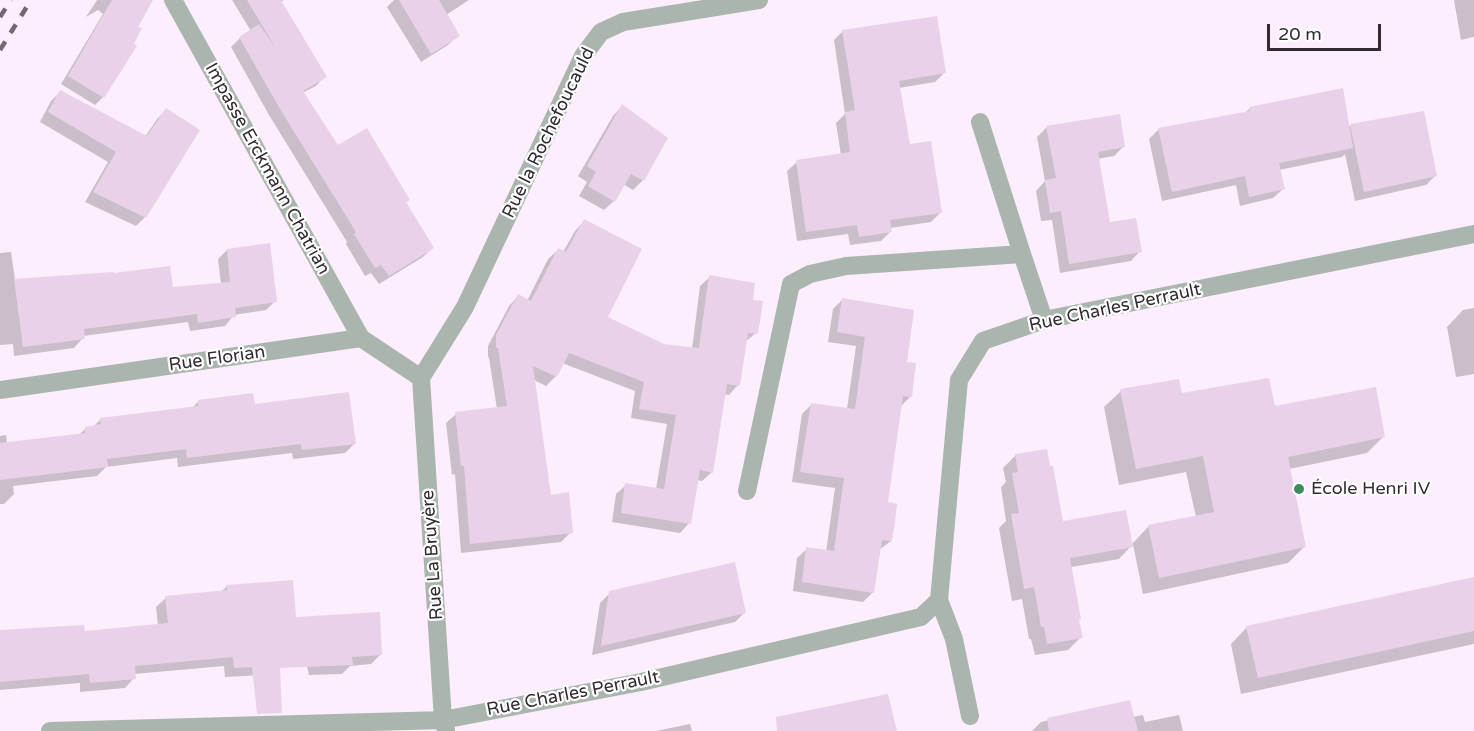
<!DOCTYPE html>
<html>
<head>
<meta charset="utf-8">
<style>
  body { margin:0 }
  #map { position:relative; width:1474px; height:731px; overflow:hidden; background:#fceefc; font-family:"Varela Round",sans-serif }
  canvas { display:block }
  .scale { position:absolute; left:1267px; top:24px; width:114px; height:27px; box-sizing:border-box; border:3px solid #332a33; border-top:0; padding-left:8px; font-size:18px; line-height:21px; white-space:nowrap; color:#332a33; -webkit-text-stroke:4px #fff; paint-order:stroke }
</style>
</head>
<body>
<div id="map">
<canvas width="1474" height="731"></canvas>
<div class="scale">20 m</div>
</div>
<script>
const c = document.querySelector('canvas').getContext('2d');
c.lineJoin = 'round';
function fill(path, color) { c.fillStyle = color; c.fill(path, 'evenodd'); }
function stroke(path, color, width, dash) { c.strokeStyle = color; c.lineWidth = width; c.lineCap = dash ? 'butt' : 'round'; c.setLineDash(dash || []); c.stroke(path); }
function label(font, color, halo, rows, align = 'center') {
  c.font = font + ' "Varela Round",sans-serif'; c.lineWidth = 4.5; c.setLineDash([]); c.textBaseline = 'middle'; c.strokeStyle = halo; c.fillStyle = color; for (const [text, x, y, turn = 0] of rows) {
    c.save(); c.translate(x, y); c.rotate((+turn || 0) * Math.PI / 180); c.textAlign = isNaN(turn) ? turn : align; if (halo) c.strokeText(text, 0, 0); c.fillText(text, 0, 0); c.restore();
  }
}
fill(new Path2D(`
  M 97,0 L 145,0 L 132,45 L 135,46 L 103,97 L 95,105 L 61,84 L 103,14 L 98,10 L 86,17 Z
  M 232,0 L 283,0 L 281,2 L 325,76 L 316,86 L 302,93 L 337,147 L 409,200 L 405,203 L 432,248 L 423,257 L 379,284 L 371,273 L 365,276 L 346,244 L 347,242 L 269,115 L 231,47 L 240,38 L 251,31 Z
  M 394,0 L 469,0 L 446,15 L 458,35 L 448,45 L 421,62 L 387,7 Z
  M 1454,0 L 1474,0 L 1474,37 L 1461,40 Z
  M 843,31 L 944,73 L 935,82 L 899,88 L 908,145 L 941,212 L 931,222 L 890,228 L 890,232 L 881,241 L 850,245 L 848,234 L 797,241 L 787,171 L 797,162 L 841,155 L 836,123 L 845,114 L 834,40 Z
  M 60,92 L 145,137 L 157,119 L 166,110 L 145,217 L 136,226 L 85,202 L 108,162 L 40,122 L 51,101 Z
  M 622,106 L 643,180 L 633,190 L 623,184 L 614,201 L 604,210 L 579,196 L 587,182 L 578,176 L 613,116 Z
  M 1250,108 L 1348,128 L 1351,125 L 1435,176 L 1426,185 L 1355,201 L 1345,154 L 1342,157 L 1279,170 L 1283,189 L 1273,198 L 1240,206 L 1236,185 L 1162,201 L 1149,139 L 1159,129 L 1245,113 Z
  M 1047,127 L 1124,146 L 1114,156 L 1097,159 L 1108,224 L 1140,251 L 1131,261 L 1060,273 L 1052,220 L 1041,221 L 1036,191 L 1045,181 L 1037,137 Z
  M 584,221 L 606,318 L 663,345 L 692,349 L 700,286 L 710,277 L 751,301 L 756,333 L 745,342 L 738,385 L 729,395 L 724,394 L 712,472 L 702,481 L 697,480 L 689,523 L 680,533 L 612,522 L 616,494 L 626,485 L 656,489 L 667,424 L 631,418 L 635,391 L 562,363 L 556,376 L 546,386 L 534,380 L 549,497 L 571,532 L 561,542 L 461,553 L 455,474 L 452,475 L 446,423 L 456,414 L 497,409 L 489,358 L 488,357 L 488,346 L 509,306 L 518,296 L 527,301 L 548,259 L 558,250 L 563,252 L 575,231 Z
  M 227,250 L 275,301 L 266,310 L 234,315 L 225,326 L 190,331 L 188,322 L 83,336 L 83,338 L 74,348 L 14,356 L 13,344 L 0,345 L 0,253 L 11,252 L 15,280 L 172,289 L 221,284 L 218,259 Z
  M 843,299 L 905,364 L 911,396 L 901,406 L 886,504 L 891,541 L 879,550 L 873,592 L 863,602 L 793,591 L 797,558 L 807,549 L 826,552 L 835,488 L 792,482 L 802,414 L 811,405 L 847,409 L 856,346 L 828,342 L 833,309 Z
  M 1474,308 L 1474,374 L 1456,377 L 1447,327 L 1463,310 Z
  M 1121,391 L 1181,395 L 1273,408 L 1384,436 L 1367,453 L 1289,469 L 1305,546 L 1288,563 L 1143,594 L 1133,544 L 1119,559 L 1071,567 L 1081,637 L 1068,650 L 1035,655 L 1031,639 L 1029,639 L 1022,599 L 1012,601 L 999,528 L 1006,521 L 1001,487 L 1006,482 L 1003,468 L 1016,455 L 1062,523 L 1131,545 L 1149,526 L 1196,517 L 1186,472 L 1119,485 L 1104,407 Z
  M 198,402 L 254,406 L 355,443 L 345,453 L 293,459 L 292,453 L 178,467 L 177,458 L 106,467 L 97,476 L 13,486 L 14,494 L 4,504 L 0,504 L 0,436 L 6,435 L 7,443 L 79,435 L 85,429 L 93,427 L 101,419 L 192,408 Z
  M 1474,579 L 1474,644 L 1241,694 L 1231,644 L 1247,627 Z
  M 227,586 L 263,675 L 225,677 L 224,666 L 134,674 L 134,678 L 125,688 L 80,692 L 80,683 L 0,690 L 0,632 L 84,633 L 158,626 L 156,607 L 166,598 L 221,592 Z
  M 610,593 L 745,612 L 735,622 L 592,655 L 600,603 Z
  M 298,628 L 381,654 L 371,664 L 350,666 L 342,674 L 309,675 Z
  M 1129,702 L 1133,717 L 1143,715 L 1145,722 L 1179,715 L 1183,731 L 1032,731 L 1041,722 Z
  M 690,724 L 692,731 L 656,731 Z`), '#0003');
fill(new Path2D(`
  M 112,0 L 153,0 L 138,27 L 142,28 L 134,44 L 137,46 L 104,98 L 68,76 Z
  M 247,0 L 281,0 L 327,77 L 303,91 L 338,145 L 367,128 L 410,200 L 406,202 L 434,248 L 389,276 L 381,265 L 375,268 L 354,234 L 356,232 L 280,109 L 239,37 L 259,24 L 278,52 Z
  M 399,0 L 439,0 L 460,36 L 431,54 Z
  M 937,16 L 946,73 L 899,81 L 910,144 L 931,141 L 942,213 L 890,220 L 892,232 L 859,237 L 857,225 L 806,232 L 796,160 L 850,152 L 845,112 L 855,110 L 842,30 Z
  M 1343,88 L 1353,148 L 1279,163 L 1285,189 L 1249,197 L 1245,176 L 1172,192 L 1158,128 L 1250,111 L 1249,107 Z
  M 60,90 L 147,136 L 166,108 L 200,130 L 146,218 L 93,192 L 116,152 L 48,112 Z
  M 622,104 L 668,138 L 644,181 L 631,174 L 615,202 L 588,186 L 596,172 L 587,166 Z
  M 1424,111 L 1437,176 L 1364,192 L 1350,124 Z
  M 1120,114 L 1125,147 L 1098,152 L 1110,222 L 1136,218 L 1142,252 L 1069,264 L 1061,211 L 1050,213 L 1047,193 L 1045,180 L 1056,178 L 1046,126 Z
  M 584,219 L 642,249 L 608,317 L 664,344 L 699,348 L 709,275 L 755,283 L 753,300 L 763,301 L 758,334 L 748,333 L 740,386 L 727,384 L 713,473 L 700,470 L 691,524 L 621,513 L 625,483 L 664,489 L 676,415 L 639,409 L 644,382 L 569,353 L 557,377 L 533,366 L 551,495 L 569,492 L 573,533 L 470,544 L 464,466 L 461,466 L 455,412 L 507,406 L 498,348 L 496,347 L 496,335 L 518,294 L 531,301 L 558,248 L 566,252 Z
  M 270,243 L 277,302 L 235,308 L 236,317 L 198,323 L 197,314 L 84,329 L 85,339 L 23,347 L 14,279 L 113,272 L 113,273 L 170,266 L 173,287 L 230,282 L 227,249 Z
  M 842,298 L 914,310 L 907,362 L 916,363 L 912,397 L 903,396 L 888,502 L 897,504 L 895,522 L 892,541 L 882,540 L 874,593 L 802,582 L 806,547 L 834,551 L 844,478 L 800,472 L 811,403 L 855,409 L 865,337 L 837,332 Z
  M 1269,378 L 1275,406 L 1376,387 L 1385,437 L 1288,457 L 1306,547 L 1159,578 L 1148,525 L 1214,512 L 1203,456 L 1136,469 L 1120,389 L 1179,379 L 1182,393 Z
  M 349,392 L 356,444 L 302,450 L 301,444 L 187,458 L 186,449 L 107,459 L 108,467 L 0,480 L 0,443 L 85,433 L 85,427 L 101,424 L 100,418 L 198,406 L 198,400 L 253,393 L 255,404 Z
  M 1047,449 L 1050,466 L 1053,466 L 1063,521 L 1126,510 L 1133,547 L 1070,558 L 1081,619 L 1079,620 L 1083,638 L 1047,644 L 1044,627 L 1041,627 L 1034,587 L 1024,589 L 1011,514 L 1019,513 L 1012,473 L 1018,472 L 1015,454 Z
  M 735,562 L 746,613 L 601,646 L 609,591 Z
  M 1474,577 L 1474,631 L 1258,678 L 1246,626 Z
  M 293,580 L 296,617 L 380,612 L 382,655 L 352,657 L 353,665 L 280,668 L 282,713 L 257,714 L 252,667 L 234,668 L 233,657 L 135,666 L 136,679 L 90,683 L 89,674 L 0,682 L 0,630 L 84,625 L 85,631 L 168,623 L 165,596 L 227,590 L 226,585 Z
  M 888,694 L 897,731 L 777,731 L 776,717 Z
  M 1130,700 L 1138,731 L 1049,731 L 1047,718 Z`), '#e9d2e9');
stroke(new Path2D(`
  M 173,0 L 361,338
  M 980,122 L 1022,254
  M 421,378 L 465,307 L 583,56 L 601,32 L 623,22 L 759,0
  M 421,378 L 443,720 L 446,730
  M 0,390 L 361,338 L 421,378
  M 747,491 L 791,284 L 810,274 L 846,266 L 1022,254 L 1044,320
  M 939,600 L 954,639 L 970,716
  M 50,731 L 443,720 L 641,682 L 921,617 L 939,600 L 959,380 L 983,341 L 1044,320 L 1474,234`), '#a9b5ad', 18);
stroke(new Path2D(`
  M 0,17 L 11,0
  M 0,50 L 31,0`), '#726772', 4.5, [10, 10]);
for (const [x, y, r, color] of [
  [1299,489,6,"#3c8d5e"]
]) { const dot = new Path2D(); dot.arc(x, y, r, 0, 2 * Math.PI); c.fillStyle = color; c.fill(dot); stroke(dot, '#fff', 2); }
label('18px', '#332a33', '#fff', [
  ["Rue la Rochefoucauld",549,133,-64],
  ["Impasse Erckmann Chatrian",267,169,61],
  ["Rue Charles Perrault",1115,308,-12],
  ["Rue Florian",217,359,-8],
  ["Rue La Bruyère",433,555,-94],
  ["Rue Charles Perrault",573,694,-11]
]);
label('18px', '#332a33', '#fff', [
  ["École Henri IV",1311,489]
], 'left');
</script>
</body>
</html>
